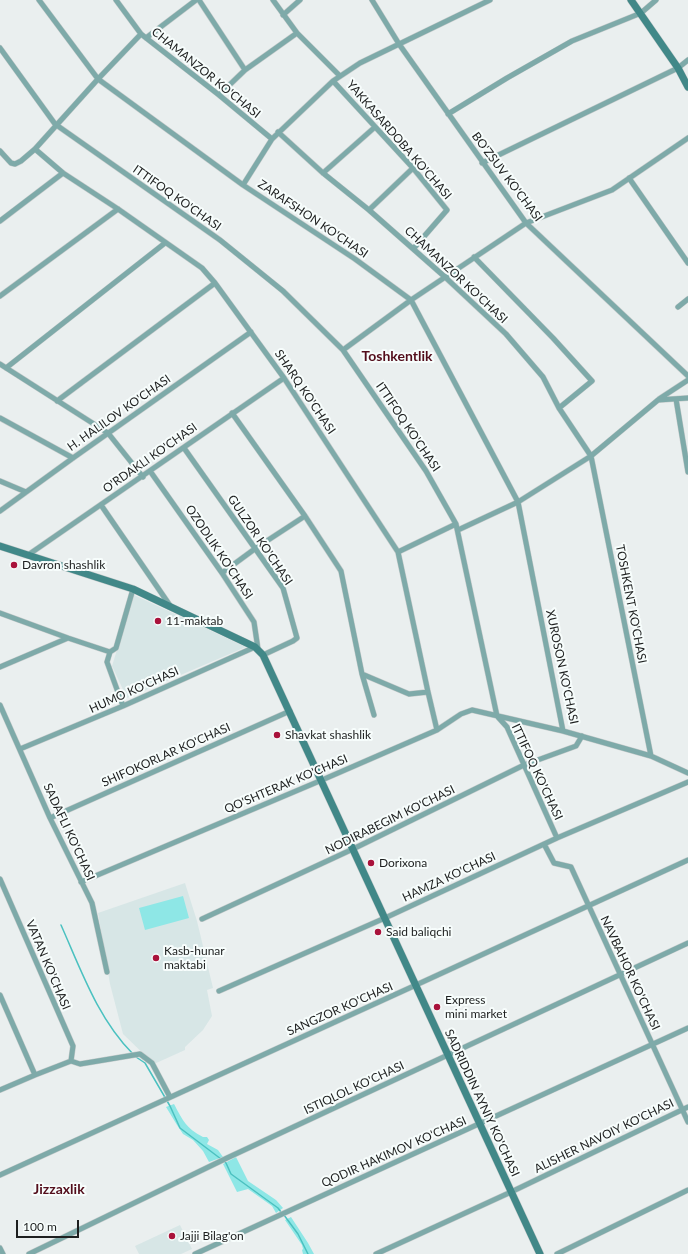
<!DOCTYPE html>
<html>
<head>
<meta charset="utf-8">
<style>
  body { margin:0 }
  #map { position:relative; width:688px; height:1254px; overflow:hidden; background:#eaefef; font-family:Lato,sans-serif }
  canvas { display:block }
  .scale { position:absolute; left:16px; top:1220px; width:63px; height:18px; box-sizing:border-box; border:2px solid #1d1f1f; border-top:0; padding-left:5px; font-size:12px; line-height:14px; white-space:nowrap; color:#1d1f1f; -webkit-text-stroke:3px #f7fdfc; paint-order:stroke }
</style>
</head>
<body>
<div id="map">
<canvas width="688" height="1254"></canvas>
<div class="scale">100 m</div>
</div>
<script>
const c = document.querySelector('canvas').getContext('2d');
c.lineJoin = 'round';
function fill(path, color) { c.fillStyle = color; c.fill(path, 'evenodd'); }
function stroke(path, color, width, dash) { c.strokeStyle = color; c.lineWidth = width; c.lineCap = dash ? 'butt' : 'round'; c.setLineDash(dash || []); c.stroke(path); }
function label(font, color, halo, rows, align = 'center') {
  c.font = font + ' Lato,sans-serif'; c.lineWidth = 4; c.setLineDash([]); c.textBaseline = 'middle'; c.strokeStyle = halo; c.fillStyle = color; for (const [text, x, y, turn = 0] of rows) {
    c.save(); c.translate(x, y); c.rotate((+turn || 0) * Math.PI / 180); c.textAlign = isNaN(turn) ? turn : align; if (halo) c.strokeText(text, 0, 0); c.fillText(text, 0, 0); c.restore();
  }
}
fill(new Path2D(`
  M 134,595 L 246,647 L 127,698 L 112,666 Z
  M 185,883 L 197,921 L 213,988 L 207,990 L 212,1016 L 203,1030 L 185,1047 L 185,1050 L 154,1064 L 123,1034 L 110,984 L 98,913 Z
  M 180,1225 L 192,1249 L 181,1254 L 139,1254 L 135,1246 Z`), '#d7e6e6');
fill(new Path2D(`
  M 183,896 L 189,918 L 145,930 L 139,908 Z
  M 174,1104 C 183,1121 186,1128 203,1137 L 207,1137 L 209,1140 L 207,1144 L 218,1150 L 223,1157 L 209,1162 L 203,1151 L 193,1140 L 183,1134 L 177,1125 L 166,1107 Z
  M 236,1157 L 248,1181 L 276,1200 L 283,1208 L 276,1213 L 272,1206 L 248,1189 L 237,1192 L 223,1164 Z
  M 291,1217 L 308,1243 L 314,1254 L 303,1254 L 302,1250 L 303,1249 L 302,1245 L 285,1220 Z`), '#8ee7e6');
stroke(new Path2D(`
  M 61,925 C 81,970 98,1019 133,1054
  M 136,1057 L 145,1063 L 170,1106 L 180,1128 L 221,1159
  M 224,1161 L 226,1163 L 231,1174 L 278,1208 L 281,1212
  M 284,1215 L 298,1234 L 308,1254`), '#4bc1c0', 1.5);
const street = new Path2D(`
  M 39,0 L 98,79 L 243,185 L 355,259 L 411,300 L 518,502 L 563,731 L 651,756 L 688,773
  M 116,0 L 141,34 L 219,95 L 272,139
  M 199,0 L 245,70
  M 372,0 L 399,44 L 526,223 L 688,376
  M 283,15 L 300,0
  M 297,33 L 340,76
  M 146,38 L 196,0
  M 0,48 L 55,124 L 220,240 L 283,291 L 343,350 L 426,471 L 456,524 L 497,716 L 507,727 L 557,838
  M 333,81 L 413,168 L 447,210 L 414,248
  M 219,95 L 245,70 L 297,33 L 273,0
  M 448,114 L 507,78 L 572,41 L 641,13 L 656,0
  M 278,132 L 323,173 L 369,210 L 445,277 L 506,334 L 543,377 L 559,408 L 591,456 L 651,756
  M 35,149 L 63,173 L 118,209 L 202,268 L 215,283 L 284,378 L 398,552 L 428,692 L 437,730
  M 0,151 L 11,163 L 15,164 L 21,161 L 35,149 L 98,79 L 141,34
  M 482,163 L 678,68 L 688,60
  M 323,173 L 375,127
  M 629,178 L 688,263
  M 243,185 L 272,139 L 333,81 L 360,63 L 490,0
  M 369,210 L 413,168
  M 0,221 L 63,173
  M 474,257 L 553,338 L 592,381 L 559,408
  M 0,296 L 118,209
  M 678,307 L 688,299
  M 343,350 L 411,300 L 526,223 L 612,190 L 688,138
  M 0,364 L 108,433 L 143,477
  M 6,368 L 165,243
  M 659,399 L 688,380
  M 676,399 L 688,472
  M 57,401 L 215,283
  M 232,413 L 305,516 L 341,571 L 362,674 L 409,694 L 428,692
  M 0,418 L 73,458
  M 184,448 L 283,588 L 297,638 L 293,641 L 263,655
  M 150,471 L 222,573 L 254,622 L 258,649
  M 0,481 L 26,492
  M 101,505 L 171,607
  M 0,511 L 73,458 L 251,332
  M 458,530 L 518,502 L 591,456 L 658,400 L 688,398
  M 398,552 L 456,524
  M 28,555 L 284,378
  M 222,573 L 256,548 L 305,516
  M 0,613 L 68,638
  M 0,667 L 68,638 L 110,652
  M 362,674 L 374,715
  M 0,705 L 50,818 L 92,903 L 107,972
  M 123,706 L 107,662 L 110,652 L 116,648 L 133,589
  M 20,749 L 123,706 L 255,647
  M 50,818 L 290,711
  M 544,844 L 554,863 L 571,867 L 688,1122
  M 0,879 L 73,1046 L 71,1061
  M 81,882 L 322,780 L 437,730 L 461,714 L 472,710 L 563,731
  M 202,919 L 353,849 L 524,765 L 576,746 L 582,736
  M 219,991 L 385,918 L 557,838 L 688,782
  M 0,995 L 35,1075
  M 0,1090 L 35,1075 L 71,1061 L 80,1064 L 140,1054 L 152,1063 L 170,1097
  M 0,1175 L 416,985 L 688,860
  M 0,1248 L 3,1254
  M 29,1254 L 227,1158 L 688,943
  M 195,1254 L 688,1028
  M 376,1254 L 511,1192 L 688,1107
  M 557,1254 L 688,1190`);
const secondary = new Path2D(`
  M 631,0 L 678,68 L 688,87
  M 0,546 L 133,589 L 255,647 L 263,655 L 540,1254`);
stroke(street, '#c5caca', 6);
stroke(secondary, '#c5caca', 8);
stroke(street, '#7eaaa9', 5);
stroke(secondary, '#418888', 7);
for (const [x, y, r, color] of [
  [14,565,4,"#a9123b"],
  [158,621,4,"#a9123b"],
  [277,735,4,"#a9123b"],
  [371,863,4,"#a9123b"],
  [378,932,4,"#a9123b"],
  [156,958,4,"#a9123b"],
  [437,1007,4,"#a9123b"],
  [172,1236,4,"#a9123b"]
]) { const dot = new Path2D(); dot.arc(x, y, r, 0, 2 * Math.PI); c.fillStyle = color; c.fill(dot); stroke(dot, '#f7fdfc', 1.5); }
label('12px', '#1d1f1f', '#f7fdfc', [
  ["CHAMANZOR KO'CHASI",206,73,39],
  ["YAKKASARDOBA KO'CHASI",399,140,49],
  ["BO'ZSUV KO'CHASI",507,177,53],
  ["ITTIFOQ KO'CHASI",177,198,35],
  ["ZARAFSHON KO'CHASI",313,219,34],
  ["CHAMANZOR KO'CHASI",456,275,43],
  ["SHARQ KO'CHASI",305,392,56],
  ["H. HALILOV KO'CHASI",119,413,-35],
  ["ITTIFOQ KO'CHASI",408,427,56],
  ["O'RDAKLI KO'CHASI",150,458,-35],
  ["GULZOR KO'CHASI",260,540,56],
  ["OZODLIK KO'CHASI",219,552,56],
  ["TOSHKENT KO'CHASI",631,604,79],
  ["XUROSON KO'CHASI",562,667,78],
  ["HUMO KO'CHASI",134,690,-24],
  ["SHIFOKORLAR KO'CHASI",166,755,-24],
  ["ITTIFOQ KO'CHASI",537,772,65],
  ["QO'SHTERAK KO'CHASI",286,784,-23],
  ["NODIRABEGIM KO'CHASI",390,820,-26],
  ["SADAFLI KO'CHASI",69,832,65],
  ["HAMZA KO'CHASI",449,877,-25],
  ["VATAN KO'CHASI",48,965,67],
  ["NAVBAHOR KO'CHASI",630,973,65],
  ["SANGZOR KO'CHASI",340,1009,-24],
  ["ISTIQLOL KO'CHASI",354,1088,-25],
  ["SADRIDDIN AYNIY KO'CHASI",482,1103,65],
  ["ALISHER NAVOIY KO'CHASI",604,1136,-26],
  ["QODIR HAKIMOV KO'CHASI",394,1152,-24]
]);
label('12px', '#1d1f1f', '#f7fdfc', [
  ["Davron shashlik",22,565],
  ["11-maktab",166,621],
  ["Shavkat shashlik",285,735],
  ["Dorixona",379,863],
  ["Said baliqchi",386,932],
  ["Kasb-hunar",164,951],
  ["maktabi",164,965],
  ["Express",445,1000],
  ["mini market",445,1014],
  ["Jajji Bilag'on",180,1236]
], 'left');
label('bold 14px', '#530e1c', '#f7fdfc', [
  ["Toshkentlik",397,356],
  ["Jizzaxlik",59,1189]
]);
</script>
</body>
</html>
